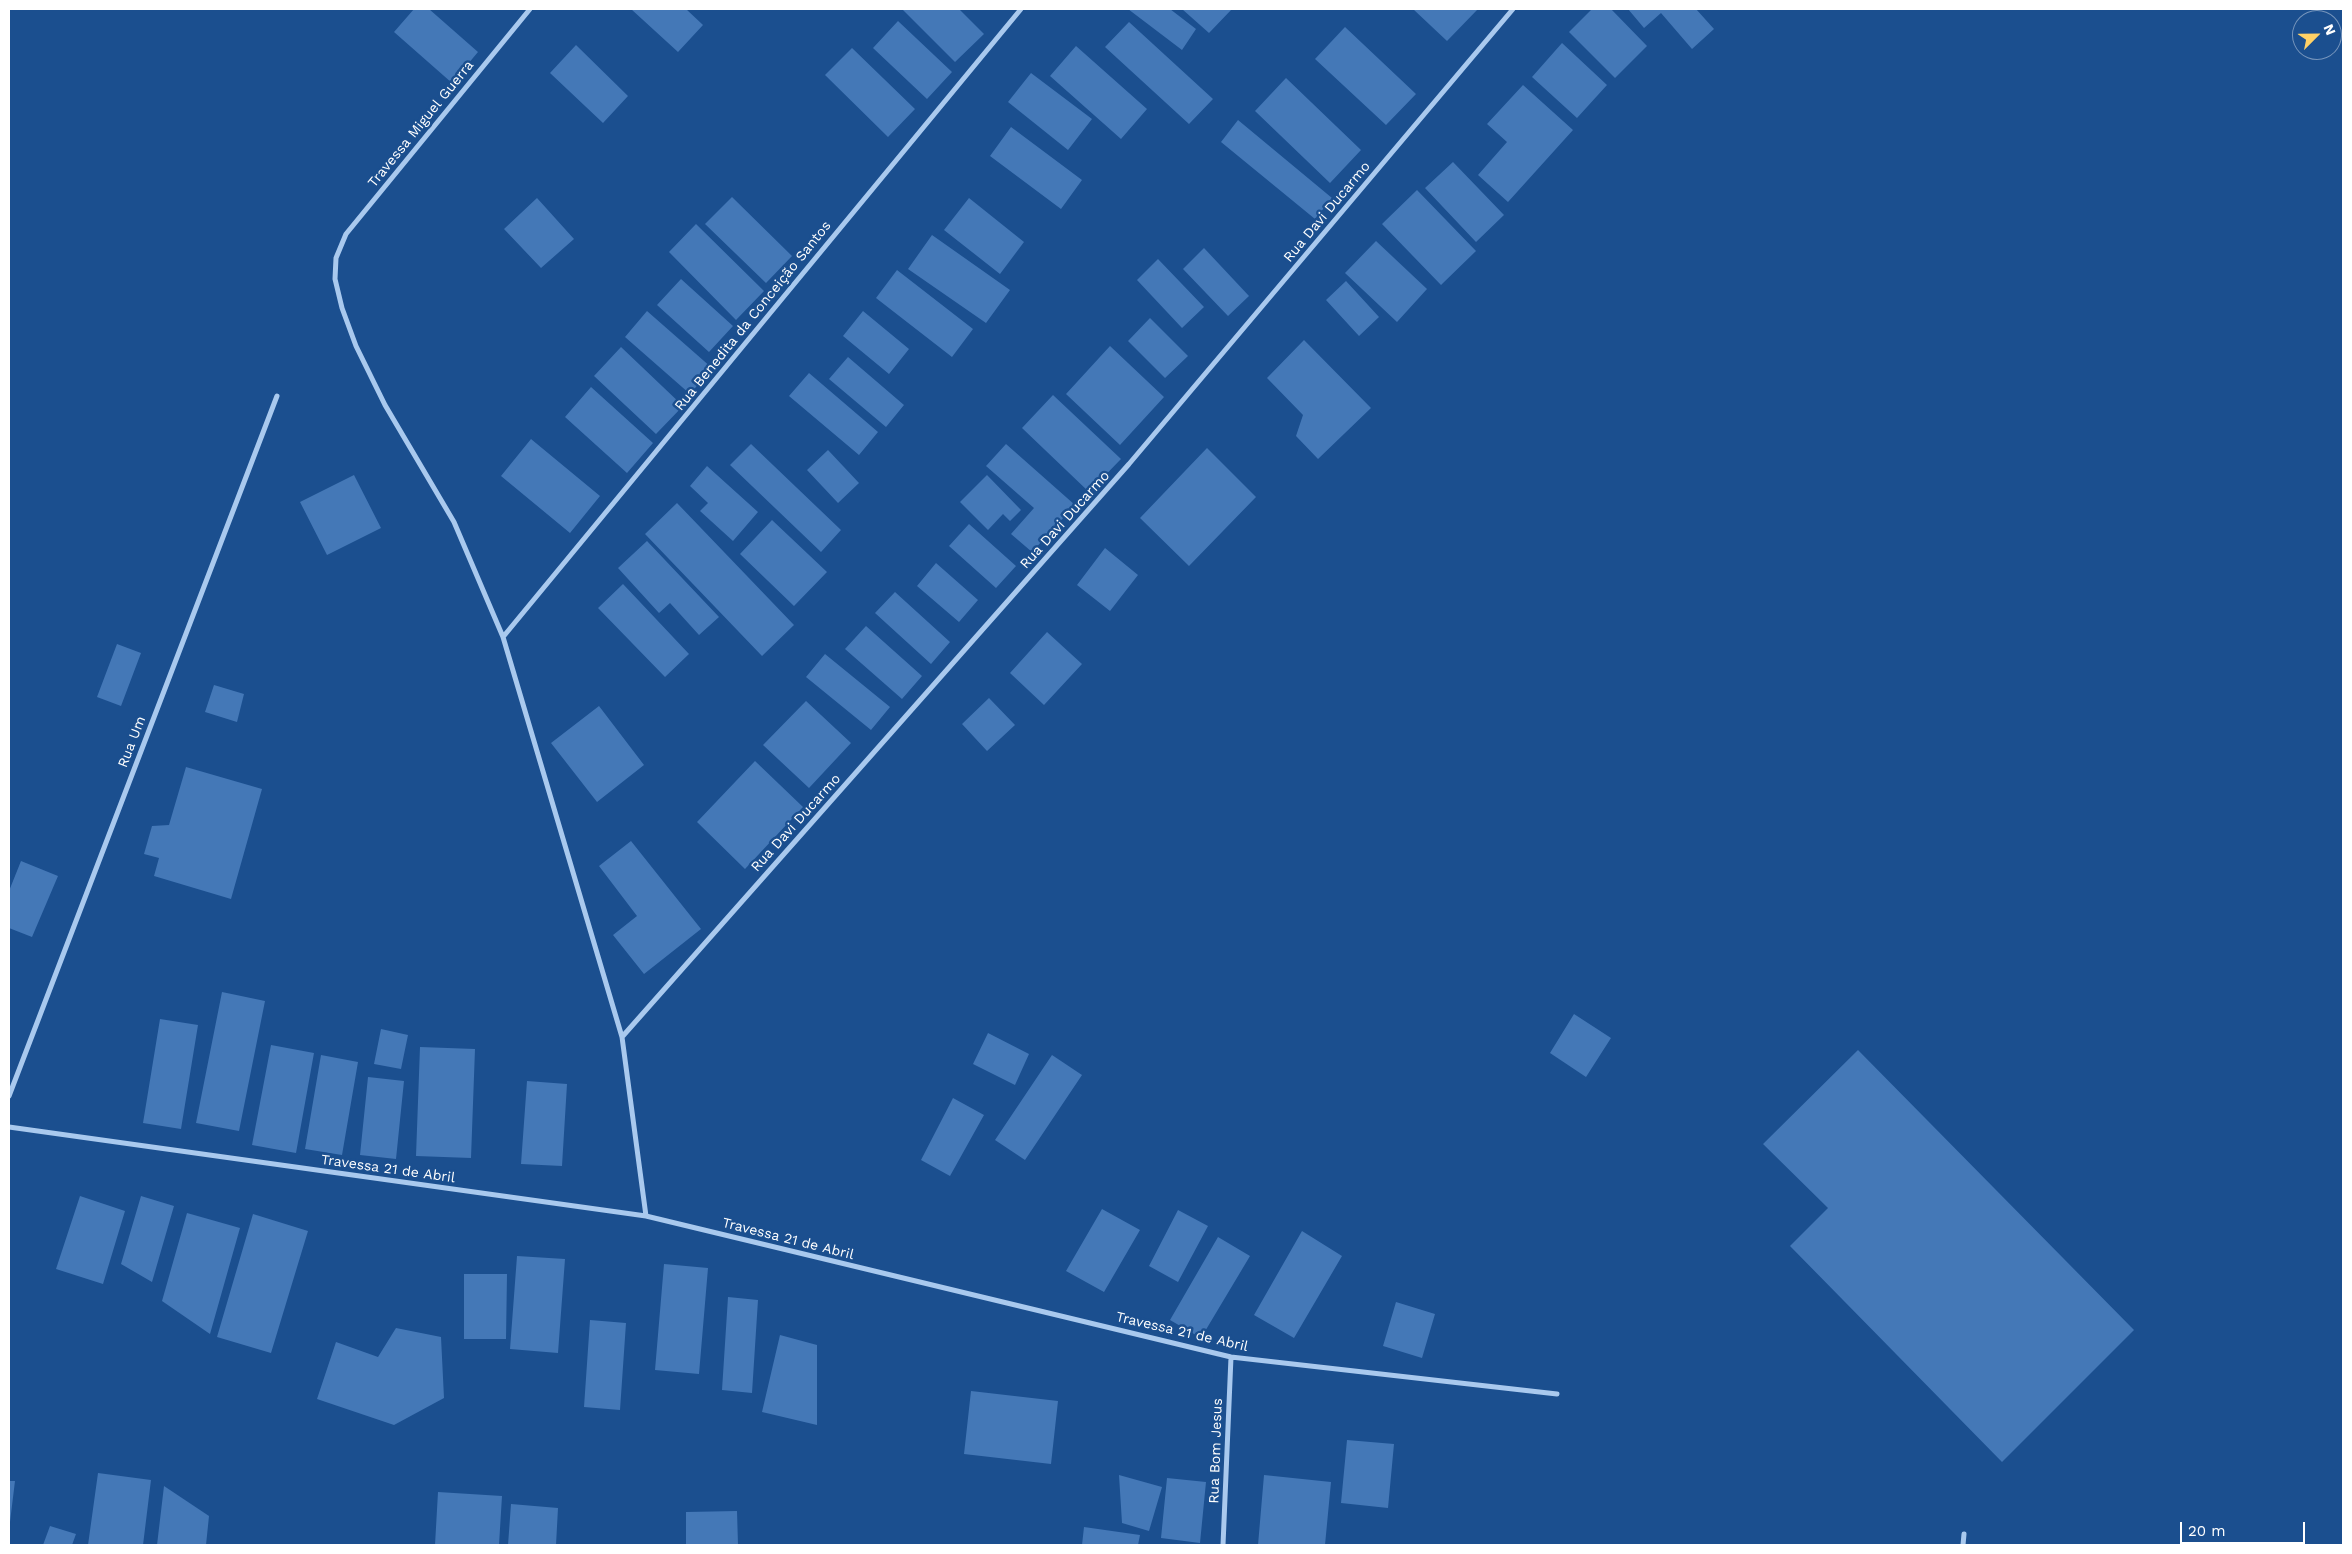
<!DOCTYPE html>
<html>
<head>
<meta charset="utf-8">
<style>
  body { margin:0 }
  #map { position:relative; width:2352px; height:1554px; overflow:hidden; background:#1b4f8f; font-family:"Work Sans",sans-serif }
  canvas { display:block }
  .frame { position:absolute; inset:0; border:10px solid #fff; pointer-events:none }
  .north { position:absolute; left:2292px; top:10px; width:50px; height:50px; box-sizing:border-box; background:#1b4f8f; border:1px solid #7695bc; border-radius:50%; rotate:67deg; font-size:14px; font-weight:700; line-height:20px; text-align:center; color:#fff }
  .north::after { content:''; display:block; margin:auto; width:18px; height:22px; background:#ffd166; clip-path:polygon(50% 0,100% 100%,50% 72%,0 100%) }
  .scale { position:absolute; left:2180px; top:1522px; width:125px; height:22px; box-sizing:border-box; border:2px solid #fff; border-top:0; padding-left:6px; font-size:15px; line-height:18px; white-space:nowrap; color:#fff; -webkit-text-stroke:4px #1b4f8f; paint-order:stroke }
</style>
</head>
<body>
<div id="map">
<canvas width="2352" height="1554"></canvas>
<div class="frame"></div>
<div class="north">N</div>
<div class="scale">20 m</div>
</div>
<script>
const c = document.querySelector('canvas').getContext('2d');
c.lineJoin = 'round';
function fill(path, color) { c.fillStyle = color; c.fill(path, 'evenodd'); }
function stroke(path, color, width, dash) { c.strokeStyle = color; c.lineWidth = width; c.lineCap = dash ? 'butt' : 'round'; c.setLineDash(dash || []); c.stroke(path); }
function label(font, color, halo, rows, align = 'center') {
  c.font = font + ' "Work Sans",sans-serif'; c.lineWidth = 5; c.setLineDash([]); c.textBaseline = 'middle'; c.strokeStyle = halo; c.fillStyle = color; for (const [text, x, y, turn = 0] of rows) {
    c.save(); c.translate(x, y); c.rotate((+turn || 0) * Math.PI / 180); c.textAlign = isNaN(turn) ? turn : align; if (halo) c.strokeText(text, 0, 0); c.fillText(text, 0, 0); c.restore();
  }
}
fill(new Path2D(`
  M 414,9 L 429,9 L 478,52 L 452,83 L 394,32 Z
  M 631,9 L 686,9 L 703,25 L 678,52 Z
  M 902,9 L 959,9 L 984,34 L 955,62 Z
  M 1128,9 L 1170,9 L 1196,29 L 1182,50 Z
  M 1182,9 L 1232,9 L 1209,33 Z
  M 1413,9 L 1478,9 L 1447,41 Z
  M 1592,9 L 1611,9 L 1647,46 L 1615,78 L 1569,32 Z
  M 1628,9 L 1696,9 L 1714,29 L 1692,49 L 1661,13 L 1644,28 Z
  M 898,21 L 952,72 L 927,99 L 873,48 Z
  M 1129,22 L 1213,99 L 1189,124 L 1105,47 Z
  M 1345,27 L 1416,94 L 1386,125 L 1315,59 Z
  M 1562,43 L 1607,85 L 1577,118 L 1532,77 Z
  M 576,45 L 628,96 L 603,123 L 550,73 Z
  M 1076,46 L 1147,109 L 1121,139 L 1050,76 Z
  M 852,48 L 915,109 L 888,137 L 825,75 Z
  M 1031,73 L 1092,119 L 1068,150 L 1008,102 Z
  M 1286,78 L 1361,150 L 1330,183 L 1255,111 Z
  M 1523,85 L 1573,130 L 1508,202 L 1478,175 L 1507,142 L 1487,124 Z
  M 1238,120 L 1332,198 L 1315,219 L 1221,142 Z
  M 1011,127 L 1082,180 L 1061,209 L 990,156 Z
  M 1453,162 L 1504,215 L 1476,242 L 1425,188 Z
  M 1417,190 L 1476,251 L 1441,285 L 1382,224 Z
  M 732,197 L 792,256 L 766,283 L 705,224 Z
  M 537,198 L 574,239 L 541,268 L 504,229 Z
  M 969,198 L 1024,242 L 1000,274 L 944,230 Z
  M 696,224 L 764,291 L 736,320 L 669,252 Z
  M 932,235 L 1010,290 L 986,323 L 908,269 Z
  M 1376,241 L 1427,289 L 1397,322 L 1345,273 Z
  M 1204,248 L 1249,296 L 1228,316 L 1183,269 Z
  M 1158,259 L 1204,307 L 1182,328 L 1137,280 Z
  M 897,270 L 973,329 L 952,357 L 876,298 Z
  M 681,279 L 733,326 L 709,352 L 657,305 Z
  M 1346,281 L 1379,317 L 1359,336 L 1326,300 Z
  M 647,311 L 712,368 L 690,394 L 625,337 Z
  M 863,311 L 909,349 L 889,374 L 843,336 Z
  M 1150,318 L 1188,356 L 1165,378 L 1128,341 Z
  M 1304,340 L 1371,408 L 1318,459 L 1296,436 L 1303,415 L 1267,378 Z
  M 1110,346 L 1164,397 L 1120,445 L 1066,394 Z
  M 621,347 L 683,406 L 656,434 L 594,376 Z
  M 848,357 L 904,405 L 886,427 L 829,379 Z
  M 809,373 L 878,432 L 859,455 L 789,396 Z
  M 591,387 L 653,443 L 627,473 L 565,417 Z
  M 1053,395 L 1121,459 L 1089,492 L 1022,428 Z
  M 531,439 L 600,496 L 570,533 L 501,476 Z
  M 751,444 L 841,530 L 821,552 L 730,465 Z
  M 1006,444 L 1075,505 L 1032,552 L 1011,534 L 1034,508 L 986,466 Z
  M 1207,448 L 1256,497 L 1189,566 L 1140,518 Z
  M 828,450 L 859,483 L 838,503 L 807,470 Z
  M 707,466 L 758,512 L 733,541 L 700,511 L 708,503 L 690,486 Z
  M 354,475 L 381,528 L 327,555 L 300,502 Z
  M 987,475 L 1021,510 L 1010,521 L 1003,514 L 988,530 L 960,502 Z
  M 677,503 L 794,625 L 762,656 L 645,534 Z
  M 772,520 L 827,572 L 794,606 L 740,554 Z
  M 969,524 L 1016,566 L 996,588 L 949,546 Z
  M 647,541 L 719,617 L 699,635 L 670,603 L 659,613 L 618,568 Z
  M 1105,548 L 1138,575 L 1110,611 L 1077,585 Z
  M 936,563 L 978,600 L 959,622 L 917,586 Z
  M 623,584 L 689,654 L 665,677 L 598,608 Z
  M 895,592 L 950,642 L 931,664 L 875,613 Z
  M 866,626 L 922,676 L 902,699 L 845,649 Z
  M 1047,632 L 1082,664 L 1044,705 L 1010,673 Z
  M 117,644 L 141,653 L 121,706 L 97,697 Z
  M 825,654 L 890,707 L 871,730 L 806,677 Z
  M 214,685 L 244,694 L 237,722 L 205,712 Z
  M 989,698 L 1015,725 L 987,751 L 962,724 Z
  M 806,701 L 851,743 L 809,788 L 763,745 Z
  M 599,706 L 644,765 L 597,802 L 551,743 Z
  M 755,761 L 803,807 L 745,869 L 697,822 Z
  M 186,767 L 262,789 L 231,899 L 154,876 L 159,858 L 144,854 L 152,826 L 169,825 Z
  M 631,841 L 701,929 L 644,974 L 613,935 L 637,916 L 599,866 Z
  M 21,861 L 58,876 L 32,937 L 9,928 L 9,891 Z
  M 222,992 L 265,1001 L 239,1131 L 196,1123 Z
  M 1574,1014 L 1611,1038 L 1586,1077 L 1550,1053 Z
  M 160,1019 L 198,1025 L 181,1129 L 143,1123 Z
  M 381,1029 L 408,1035 L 401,1069 L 374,1064 Z
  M 988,1033 L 1029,1054 L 1015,1085 L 973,1064 Z
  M 271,1045 L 314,1053 L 296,1153 L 252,1145 Z
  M 420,1047 L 475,1049 L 471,1158 L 416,1156 Z
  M 1858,1050 L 2134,1330 L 2002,1462 L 1790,1246 L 1828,1208 L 1763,1144 Z
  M 321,1055 L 358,1062 L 342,1155 L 305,1149 Z
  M 1052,1055 L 1082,1075 L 1025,1160 L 995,1140 Z
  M 368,1077 L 404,1081 L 396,1159 L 360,1155 Z
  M 527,1081 L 567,1084 L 562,1166 L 521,1164 Z
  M 953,1098 L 984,1115 L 950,1176 L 921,1160 Z
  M 80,1196 L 125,1211 L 103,1284 L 56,1269 Z
  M 141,1196 L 174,1206 L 152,1282 L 121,1264 Z
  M 1102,1209 L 1140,1230 L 1104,1292 L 1066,1271 Z
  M 1178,1210 L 1208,1226 L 1178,1282 L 1149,1266 Z
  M 187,1213 L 240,1228 L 210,1334 L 162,1301 Z
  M 253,1214 L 308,1231 L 271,1353 L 217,1337 Z
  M 1302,1231 L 1342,1256 L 1294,1338 L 1254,1315 Z
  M 1218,1237 L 1250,1256 L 1201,1338 L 1170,1320 Z
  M 517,1256 L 565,1259 L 558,1353 L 510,1349 Z
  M 664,1264 L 708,1268 L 699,1374 L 655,1370 Z
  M 464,1274 L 507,1274 L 506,1339 L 464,1339 Z
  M 728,1297 L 758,1300 L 752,1393 L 722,1390 Z
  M 1396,1302 L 1435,1314 L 1422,1358 L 1383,1346 Z
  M 590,1320 L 626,1323 L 620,1410 L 584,1407 Z
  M 396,1328 L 441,1337 L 444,1398 L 394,1425 L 317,1399 L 336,1342 L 378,1357 Z
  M 780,1335 L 817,1345 L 817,1425 L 762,1412 Z
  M 971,1391 L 1058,1401 L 1051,1464 L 964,1454 Z
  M 1347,1440 L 1394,1444 L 1388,1508 L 1341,1503 Z
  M 98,1473 L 151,1480 L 143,1545 L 88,1545 Z
  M 1119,1475 L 1162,1487 L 1149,1531 L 1122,1523 Z
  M 1264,1475 L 1331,1482 L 1325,1545 L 1258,1545 Z
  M 1167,1478 L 1206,1482 L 1200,1543 L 1161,1538 Z
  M 9,1481 L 15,1481 L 10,1522 L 9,1522 Z
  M 164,1486 L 209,1516 L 206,1545 L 157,1545 Z
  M 438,1492 L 502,1496 L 499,1545 L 435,1545 Z
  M 511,1504 L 558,1508 L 556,1545 L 508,1545 Z
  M 737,1511 L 738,1545 L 686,1545 L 686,1512 Z
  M 50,1526 L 76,1534 L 72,1545 L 43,1545 Z
  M 1084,1527 L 1140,1535 L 1138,1545 L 1082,1545 Z`), '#4478b7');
stroke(new Path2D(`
  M 530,9 L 346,234 L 336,258 L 335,279 L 342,308 L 356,346 L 385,405 L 454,522 L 503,637 L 622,1037 L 646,1216
  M 503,637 L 1021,9
  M 622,1037 L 1129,464 L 1513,9
  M 9,1096 L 277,396
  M 9,1127 L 646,1216 L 1231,1357 L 1557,1394
  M 1223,1545 L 1231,1357
  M 1963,1545 L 1964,1534`), '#a9c9ee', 5);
label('14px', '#fff', '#1b4f8f', [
  ["Travessa Miguel Guerra",421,124,-51],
  ["Rua Davi Ducarmo",1327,212,-50],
  ["Rua Benedita da Conceição Santos",753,316,-51],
  ["Rua Davi Ducarmo",1065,520,-48],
  ["Rua Um",132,742,-69],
  ["Rua Davi Ducarmo",796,823,-48],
  ["Travessa 21 de Abril",388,1169,8],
  ["Travessa 21 de Abril",788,1239,14],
  ["Travessa 21 de Abril",1182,1332,13],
  ["Rua Bom Jesus",1216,1451,-88]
]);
</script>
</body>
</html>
